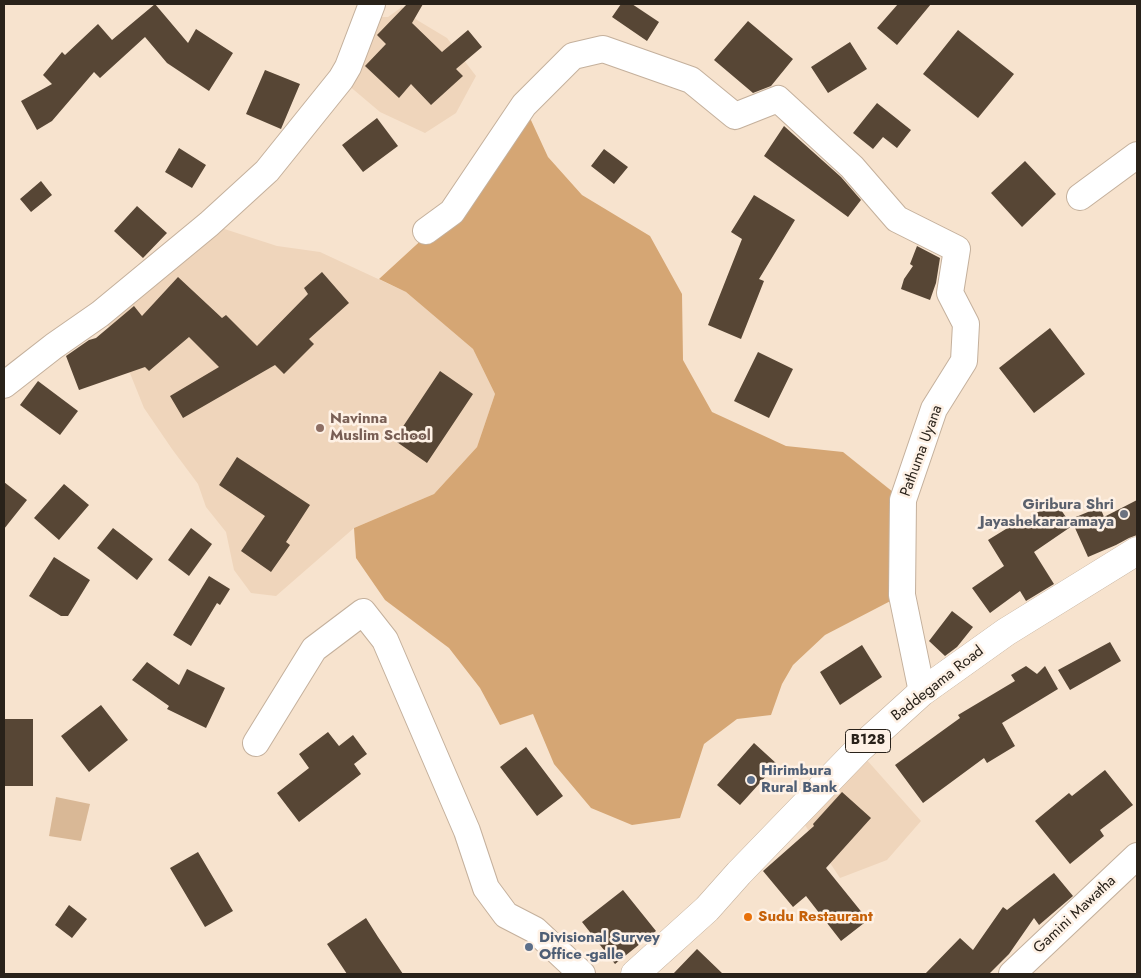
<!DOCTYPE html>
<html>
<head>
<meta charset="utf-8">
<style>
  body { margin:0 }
  #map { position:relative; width:1141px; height:978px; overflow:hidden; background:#f7e3ce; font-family:Jost,sans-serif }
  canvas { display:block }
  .frame { position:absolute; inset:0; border:5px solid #29221a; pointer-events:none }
</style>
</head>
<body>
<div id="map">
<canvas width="1141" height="978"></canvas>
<div class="frame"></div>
</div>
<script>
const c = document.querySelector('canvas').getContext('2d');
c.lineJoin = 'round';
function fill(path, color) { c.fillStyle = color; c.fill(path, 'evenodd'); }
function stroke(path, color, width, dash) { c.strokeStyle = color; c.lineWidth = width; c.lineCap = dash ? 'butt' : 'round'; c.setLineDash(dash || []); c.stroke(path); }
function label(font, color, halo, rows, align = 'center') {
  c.font = font + ' Jost,sans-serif'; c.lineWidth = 5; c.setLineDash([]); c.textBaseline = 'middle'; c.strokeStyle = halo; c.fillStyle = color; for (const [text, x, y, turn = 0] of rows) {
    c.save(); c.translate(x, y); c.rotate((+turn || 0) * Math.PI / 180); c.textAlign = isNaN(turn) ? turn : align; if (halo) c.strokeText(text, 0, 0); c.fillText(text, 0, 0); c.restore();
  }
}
fill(new Path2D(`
  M 402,7 L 417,20 L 447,38 L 476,76 L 456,113 L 425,133 L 380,112 L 341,79 L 367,17 L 388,17 Z
  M 209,224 L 277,246 L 320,252 L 406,292 L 473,349 L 495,394 L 477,447 L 434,494 L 354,528 L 276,596 L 251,593 L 234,570 L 226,532 L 206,507 L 198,484 L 172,449 L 144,408 L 115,336 L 100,314 Z
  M 858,750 L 921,821 L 887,860 L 840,878 L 797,813 Z`), '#efd5bb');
fill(new Path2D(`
  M 56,797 L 90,804 L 81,841 L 49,836 Z`), '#d9b896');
fill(new Path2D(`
  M 524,105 L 548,157 L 582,195 L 650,236 L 682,294 L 683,360 L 712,412 L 786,446 L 843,452 L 903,500 L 902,595 L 825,635 L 793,665 L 782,684 L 771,715 L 737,719 L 704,744 L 680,818 L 632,825 L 591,808 L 554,764 L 533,714 L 500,725 L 480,688 L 449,648 L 385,600 L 356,558 L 354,528 L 434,494 L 477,447 L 495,394 L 473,349 L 406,292 L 379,279 L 452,212 Z`), '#d5a674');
fill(new Path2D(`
  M 155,4 L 188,43 L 196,29 L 233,53 L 209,91 L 167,63 L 145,37 L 100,78 L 94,72 L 52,121 L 37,130 L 21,101 L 52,84 L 43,75 L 62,52 L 65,55 L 98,24 L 112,40 Z
  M 407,4 L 423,4 L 412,23 L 442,52 L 468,30 L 482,47 L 456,69 L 463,76 L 431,105 L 411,84 L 399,98 L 365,66 L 386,44 L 377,35 Z
  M 621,4 L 632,4 L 659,22 L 647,41 L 612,17 Z
  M 898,4 L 931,4 L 897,45 L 877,28 Z
  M 748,21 L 793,59 L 771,86 L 753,93 L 714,60 Z
  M 958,30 L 1014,74 L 978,118 L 923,74 Z
  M 850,42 L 867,69 L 828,93 L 811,67 Z
  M 265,70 L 300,84 L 281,129 L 246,114 Z
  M 877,103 L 911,130 L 897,148 L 883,137 L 873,149 L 853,133 Z
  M 377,118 L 398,146 L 363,172 L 342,145 Z
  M 784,126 L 841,177 L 861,200 L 848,217 L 764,156 Z
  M 179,148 L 206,165 L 192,188 L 165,172 Z
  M 604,149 L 628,167 L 614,184 L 591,166 Z
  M 1025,161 L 1056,194 L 1022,227 L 991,193 Z
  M 41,181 L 52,195 L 31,212 L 20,199 Z
  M 754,195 L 795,220 L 759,279 L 764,281 L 741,339 L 708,325 L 742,239 L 731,232 Z
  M 137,206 L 167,233 L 143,258 L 114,231 Z
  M 917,246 L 940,258 L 936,283 L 930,300 L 901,289 L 904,279 L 913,266 L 910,264 Z
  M 322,272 L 349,303 L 309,339 L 314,344 L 284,374 L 275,365 L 183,418 L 170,396 L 219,367 L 189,337 L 149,371 L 145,367 L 79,390 L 66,356 L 89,340 L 96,338 L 134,306 L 142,316 L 178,277 L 222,318 L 226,315 L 257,346 L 308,294 L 304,288 Z
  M 1050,328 L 1085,374 L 1034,413 L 999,368 Z
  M 758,352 L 793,369 L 769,418 L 734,401 Z
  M 440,371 L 473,394 L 427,463 L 394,440 Z
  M 38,381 L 78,411 L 60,435 L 20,405 Z
  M 237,457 L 310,505 L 286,542 L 290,545 L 271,572 L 241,551 L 265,516 L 219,485 Z
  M 4,482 L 27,500 L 4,529 Z
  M 64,484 L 89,505 L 59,540 L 34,518 Z
  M 1137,500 L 1137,535 L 1129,538 L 1116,545 L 1088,557 L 1071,519 L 1100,507 L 1104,517 Z
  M 1055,501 L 1072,526 L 1034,552 L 1054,584 L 1026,601 L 1020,591 L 990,613 L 972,588 L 1004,566 L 988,540 L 1019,521 L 1021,523 Z
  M 113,528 L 153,559 L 137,580 L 97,548 Z
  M 191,528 L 212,544 L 189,576 L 168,560 Z
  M 54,557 L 90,580 L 68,616 L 61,616 L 29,596 Z
  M 209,576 L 230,589 L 220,605 L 217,603 L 191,646 L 173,635 Z
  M 952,611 L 973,627 L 957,647 L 945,656 L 929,641 Z
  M 1110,642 L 1121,661 L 1070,690 L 1058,670 Z
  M 862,645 L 882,677 L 840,705 L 820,672 Z
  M 147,662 L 179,685 L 187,669 L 225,688 L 206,728 L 167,709 L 169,706 L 132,680 Z
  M 1026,666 L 1037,674 L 1045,666 L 1058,689 L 1002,723 L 1015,746 L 987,763 L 984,758 L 923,803 L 895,765 L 960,718 L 958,715 L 1015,681 L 1011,675 Z
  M 101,705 L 128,740 L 89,772 L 61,736 Z
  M 4,719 L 33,719 L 33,786 L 4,786 Z
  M 328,732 L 339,746 L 353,735 L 367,754 L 354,764 L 361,774 L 299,822 L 277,793 L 309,768 L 299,754 Z
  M 754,743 L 777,764 L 740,805 L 717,785 Z
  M 526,747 L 563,796 L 537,816 L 500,767 Z
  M 1105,770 L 1133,805 L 1100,830 L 1104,836 L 1070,864 L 1035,821 L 1069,793 L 1072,796 Z
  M 842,792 L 871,818 L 826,868 L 868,920 L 841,941 L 806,896 L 793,907 L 763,871 L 814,826 L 813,824 Z
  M 198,852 L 233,911 L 205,927 L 170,868 Z
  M 1054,873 L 1073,896 L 1039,925 L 1034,918 L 1009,954 L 989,974 L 925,974 L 960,938 L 973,950 L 1003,907 L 1007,910 Z
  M 623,890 L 656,931 L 615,964 L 582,922 Z
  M 69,905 L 87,919 L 72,938 L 55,925 Z
  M 366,918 L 378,937 L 403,974 L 347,974 L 327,944 Z
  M 697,949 L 723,974 L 673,974 Z`), '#574635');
const minor = new Path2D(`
  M 1080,197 L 1137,155
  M 426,231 L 452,212 L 524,105 L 573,56 L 603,49 L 691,80 L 735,116 L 778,99 L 852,167 L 897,219 L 957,249 L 950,293 L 966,324 L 964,361 L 934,409 L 903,500 L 902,595 L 922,692
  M 4,385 L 54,346 L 100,314 L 209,224 L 267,171 L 341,79 L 348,67 L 372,4
  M 256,743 L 314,649 L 363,612 L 385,640 L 467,831 L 486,888 L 506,915 L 535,930 L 582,974
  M 1012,974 L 1137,856`);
const major = new Path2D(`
  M 635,974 L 707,909 L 739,873 L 858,750 L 922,692 L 1006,632 L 1137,551`);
stroke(minor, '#c4b09c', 28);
stroke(major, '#c4b09c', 29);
stroke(minor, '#fff', 26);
stroke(major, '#fff', 28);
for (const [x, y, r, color] of [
  [320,428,5,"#8d6e63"],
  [1124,514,5,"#6b7280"],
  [751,780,5,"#5c6f8a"],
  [748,917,5,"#e8710a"],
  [529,947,5,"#5c6f8a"]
]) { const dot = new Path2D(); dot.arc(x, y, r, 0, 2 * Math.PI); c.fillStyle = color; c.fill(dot); stroke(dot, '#fef1e5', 2); }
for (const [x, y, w] of [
  [868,741,45]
]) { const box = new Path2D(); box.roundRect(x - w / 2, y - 11.5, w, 23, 4); c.fillStyle = '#fef1e5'; c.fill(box); stroke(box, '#29221a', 1); }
label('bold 14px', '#29221a', null, [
  ["B128",868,741]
]);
label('bold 15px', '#785e54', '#fef1e5', [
  ["Navinna",330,419],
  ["Muslim School",330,436]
], 'left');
label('15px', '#29221a', '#fef1e5', [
  ["Pathuma Uyana",922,451,-70],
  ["Baddegama Road",938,684,-38],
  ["Gamini Mawatha",1075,915,-43]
]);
label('bold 15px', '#5b616d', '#fef1e5', [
  ["Giribura Shri",1114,505],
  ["Jayashekararamaya",1114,522]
], 'right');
label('bold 15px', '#4e5e75', '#fef1e5', [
  ["Hirimbura",761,771],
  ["Rural Bank",761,788],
  ["Divisional Survey",539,938],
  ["Office -galle",539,955]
], 'left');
label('bold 15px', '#c56008', '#fef1e5', [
  ["Sudu Restaurant",758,917]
], 'left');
</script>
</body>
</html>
